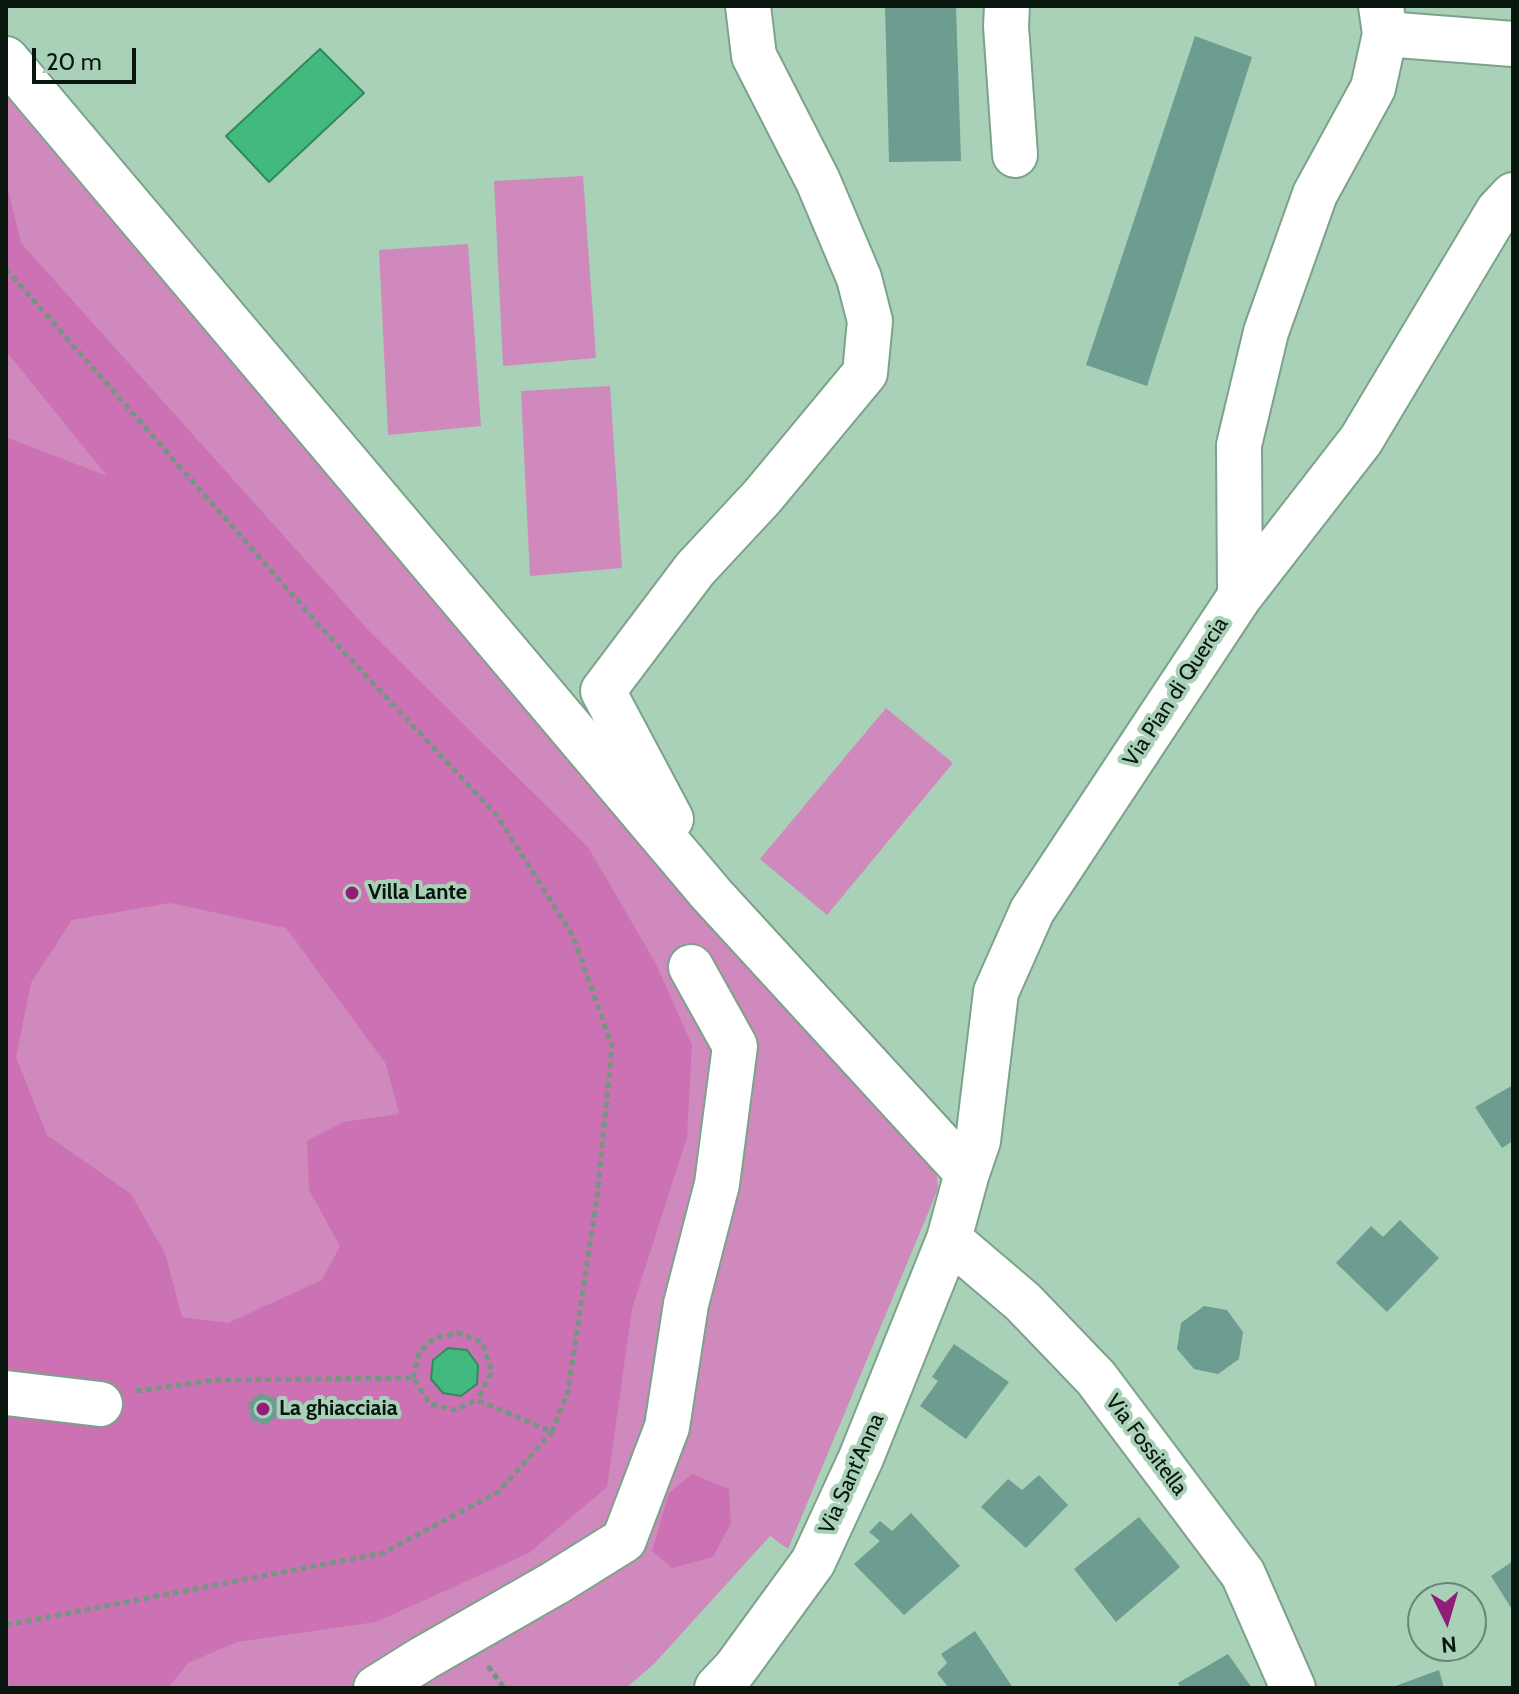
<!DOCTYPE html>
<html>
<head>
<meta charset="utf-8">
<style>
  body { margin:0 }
  #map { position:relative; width:1519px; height:1694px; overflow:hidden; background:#a9d1b8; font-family:Cabin,sans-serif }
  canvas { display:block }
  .frame { position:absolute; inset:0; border:8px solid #08160e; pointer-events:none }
  .north { position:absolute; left:1407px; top:1582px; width:80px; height:80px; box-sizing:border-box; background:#a9d1b8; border:2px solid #698674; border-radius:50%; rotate:175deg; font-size:22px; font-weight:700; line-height:32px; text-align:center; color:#08160e }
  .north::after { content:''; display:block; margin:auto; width:28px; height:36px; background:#921c7a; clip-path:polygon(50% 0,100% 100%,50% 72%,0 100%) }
  .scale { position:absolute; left:32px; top:48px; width:104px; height:36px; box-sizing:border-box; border:4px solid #08160e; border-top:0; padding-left:10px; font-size:24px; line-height:28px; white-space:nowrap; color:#08160e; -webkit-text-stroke:6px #a9d1b8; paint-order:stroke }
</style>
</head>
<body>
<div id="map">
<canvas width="1519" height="1694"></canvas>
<div class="frame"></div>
<div class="north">N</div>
<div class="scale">20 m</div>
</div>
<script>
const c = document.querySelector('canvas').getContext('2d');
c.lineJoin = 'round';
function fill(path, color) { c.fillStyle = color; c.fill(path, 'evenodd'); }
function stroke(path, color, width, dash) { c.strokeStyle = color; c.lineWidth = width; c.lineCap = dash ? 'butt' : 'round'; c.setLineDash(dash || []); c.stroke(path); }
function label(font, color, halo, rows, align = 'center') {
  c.font = font + ' Cabin,sans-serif'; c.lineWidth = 8; c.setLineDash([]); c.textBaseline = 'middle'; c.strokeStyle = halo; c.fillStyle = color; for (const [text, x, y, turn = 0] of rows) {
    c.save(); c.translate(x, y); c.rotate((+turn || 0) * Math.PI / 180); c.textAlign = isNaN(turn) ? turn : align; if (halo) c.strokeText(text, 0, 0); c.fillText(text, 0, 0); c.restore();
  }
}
fill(new Path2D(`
  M 6,96 L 462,635 L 935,1152 L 938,1189 L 788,1549 L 770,1536 L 654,1664 L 626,1688 L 6,1688 Z
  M 583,176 L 596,358 L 503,366 L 494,181 Z
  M 468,244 L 481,426 L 388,435 L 379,250 Z
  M 610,386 L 622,568 L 530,576 L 521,391 Z
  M 886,708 L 953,763 L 827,915 L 760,859 Z`), '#d089bc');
fill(new Path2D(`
  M 6,181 L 21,243 L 370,632 L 588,847 L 655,962 L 692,1045 L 687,1137 L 632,1309 L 607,1487 L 529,1553 L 376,1622 L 237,1642 L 188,1663 L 168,1688 L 12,1688 L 6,1681 L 6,437 L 107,476 L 6,351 ZM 170,903 L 286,928 L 386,1064 L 399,1114 L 343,1122 L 307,1141 L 309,1190 L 340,1246 L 322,1280 L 228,1323 L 182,1317 L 165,1253 L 131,1194 L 47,1135 L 16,1057 L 31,983 L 72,920 Z
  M 692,1474 L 729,1489 L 731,1523 L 713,1557 L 672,1568 L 652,1551 L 669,1493 Z`), '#cc72b4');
const water = new Path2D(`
  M 320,49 L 364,93 L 269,182 L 226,136 Z
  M 448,1348 L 467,1350 L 478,1365 L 477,1384 L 461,1396 L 443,1393 L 431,1379 L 433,1360 Z`);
fill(water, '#42ba7e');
stroke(water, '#31895c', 2);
fill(new Path2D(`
  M 885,6 L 956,6 L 961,161 L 889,162 Z
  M 1195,36 L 1252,57 L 1147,386 L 1086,365 Z
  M 1513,1085 L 1513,1141 L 1502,1148 L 1475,1107 Z
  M 1400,1220 L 1439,1258 L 1387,1312 L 1336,1263 L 1371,1226 L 1383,1237 Z
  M 1204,1306 L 1227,1310 L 1243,1332 L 1239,1359 L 1218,1374 L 1194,1369 L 1177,1349 L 1181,1323 Z
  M 954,1344 L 1009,1382 L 966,1439 L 920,1406 L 938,1381 L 932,1377 Z
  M 260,1393 L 276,1398 L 279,1414 L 267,1425 L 251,1420 L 248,1403 Z
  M 1039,1475 L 1068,1505 L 1026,1548 L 981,1507 L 1008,1479 L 1022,1490 Z
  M 911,1513 L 960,1566 L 904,1615 L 854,1564 L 880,1541 L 869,1532 L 880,1521 L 892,1531 Z
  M 1139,1517 L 1180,1567 L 1116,1622 L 1074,1569 Z
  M 1513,1561 L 1513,1611 L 1491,1576 Z
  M 975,1631 L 1013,1688 L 949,1688 L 937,1673 L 947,1663 L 941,1654 Z
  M 1228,1654 L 1252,1688 L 1181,1688 L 1178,1683 Z
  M 1439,1670 L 1444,1688 L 1390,1688 Z`), '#6d9c91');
const minor = new Path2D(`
  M 1007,6 L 1006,26 L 1015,155
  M 1385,34 L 1513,44
  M 6,59 L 712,895 L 967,1173
  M 1240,596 L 1239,445 L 1266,332 L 1315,194 L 1373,88 L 1385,34 L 1381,6
  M 671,819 L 603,691 L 695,569 L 762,497 L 865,373 L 870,321 L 859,278 L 818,181 L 754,56 L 748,6
  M 949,1239 L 1023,1302 L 1096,1378 L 1243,1574 L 1293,1688
  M 6,1393 L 100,1404
  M 376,1688 L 424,1658 L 555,1583 L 624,1540 L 667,1427 L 686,1304 L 717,1184 L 735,1046 L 691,967
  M 717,1688 L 735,1669 L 813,1562 L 861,1458 L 949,1239 L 967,1173 L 978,1141 L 996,992 L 1032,911 L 1240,596 L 1361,440 L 1498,211 L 1513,195`);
stroke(minor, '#7ca28b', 48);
stroke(new Path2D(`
  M 6,269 L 318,624 L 498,817 L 573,936 L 612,1046 L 597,1197 L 568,1391 L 552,1432 L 477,1400 L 455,1410 L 430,1404 L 413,1378 L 215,1380 L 135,1391
  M 413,1378 L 419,1353 L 434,1338 L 458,1333 L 482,1342 L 492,1372 L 477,1400
  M 6,1625 L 383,1553 L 498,1492 L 552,1432
  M 488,1666 L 504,1688`), '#769582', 5, [6, 4]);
stroke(minor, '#fff', 44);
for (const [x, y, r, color] of [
  [352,893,8,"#921c7a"],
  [263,1409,8,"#921c7a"]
]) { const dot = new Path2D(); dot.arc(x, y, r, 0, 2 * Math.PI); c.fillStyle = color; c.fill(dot); stroke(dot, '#a9d1b8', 3); }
label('22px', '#08160e', '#a9d1b8', [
  ["Via Pian di Quercia",1176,692,-57],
  ["Via Fossitella",1146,1445,53],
  ["Via Sant'Anna",852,1474,-66]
]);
label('bold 22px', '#08160e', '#a9d1b8', [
  ["Villa Lante",368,893],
  ["La ghiacciaia",279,1409]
], 'left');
</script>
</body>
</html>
